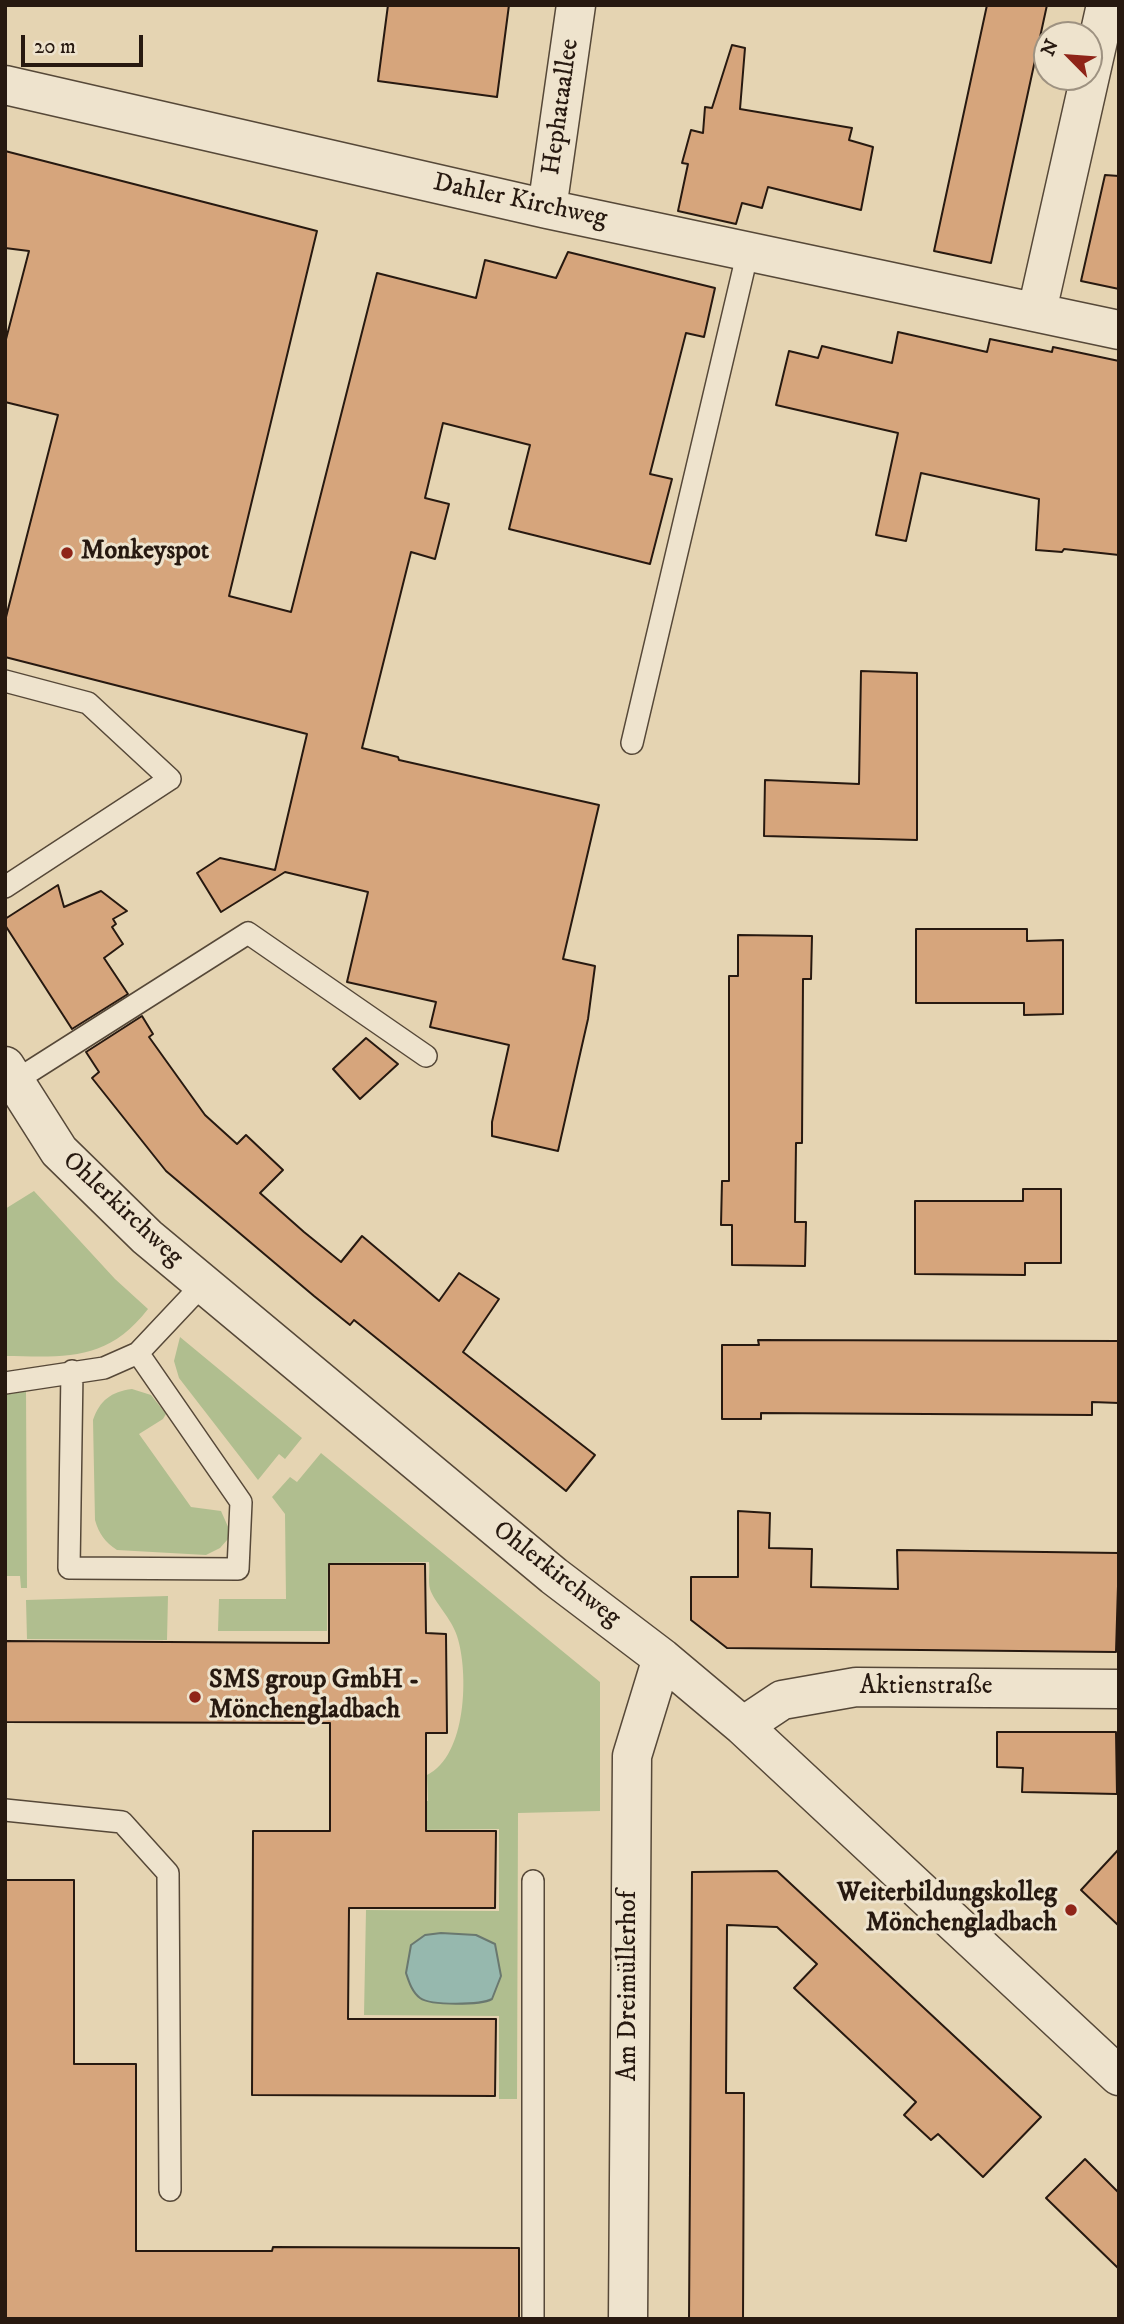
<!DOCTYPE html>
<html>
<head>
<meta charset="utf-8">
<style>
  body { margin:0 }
  #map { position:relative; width:1124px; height:2324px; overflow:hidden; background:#e5d4b2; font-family:"IM FELL DW Pica",serif }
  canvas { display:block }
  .frame { position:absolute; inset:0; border:7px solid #271910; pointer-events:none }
  .north { position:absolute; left:1033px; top:21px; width:70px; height:70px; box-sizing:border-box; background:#eee3cd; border:2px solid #9e9281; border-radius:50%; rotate:295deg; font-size:19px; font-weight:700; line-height:28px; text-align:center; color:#271910 }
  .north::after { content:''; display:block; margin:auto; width:24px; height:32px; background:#8f2418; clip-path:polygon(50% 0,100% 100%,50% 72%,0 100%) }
  .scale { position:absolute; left:21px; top:35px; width:122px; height:32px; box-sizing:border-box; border:4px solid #271910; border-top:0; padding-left:9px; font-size:21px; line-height:24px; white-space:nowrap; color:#271910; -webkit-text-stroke:5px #eee3cd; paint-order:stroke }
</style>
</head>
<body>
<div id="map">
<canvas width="1124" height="2324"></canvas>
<div class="frame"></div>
<div class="north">N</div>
<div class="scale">20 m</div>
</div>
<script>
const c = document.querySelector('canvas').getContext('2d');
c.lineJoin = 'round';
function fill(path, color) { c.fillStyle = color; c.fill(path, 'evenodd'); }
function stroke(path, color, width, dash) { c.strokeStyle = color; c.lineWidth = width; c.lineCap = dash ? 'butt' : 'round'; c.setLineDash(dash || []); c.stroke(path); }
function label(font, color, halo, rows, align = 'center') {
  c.font = font + ' "IM FELL DW Pica",serif'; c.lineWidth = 6; c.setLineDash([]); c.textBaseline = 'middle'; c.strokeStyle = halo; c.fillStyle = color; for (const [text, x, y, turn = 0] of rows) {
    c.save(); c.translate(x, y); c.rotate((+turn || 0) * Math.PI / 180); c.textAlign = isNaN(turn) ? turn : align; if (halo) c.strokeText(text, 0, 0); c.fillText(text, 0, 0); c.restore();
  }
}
fill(new Path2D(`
  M 34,1191 L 115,1279 L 148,1309 C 107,1362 65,1357 5,1356 L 5,1209 Z
  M 180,1337 L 302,1438 L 285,1459 L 279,1454 L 258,1480 L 179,1378 L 174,1361 Z
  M 5,1389 L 26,1389 L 27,1588 L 21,1588 L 20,1576 L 5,1576 Z
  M 132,1389 L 151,1395 L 166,1414 L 163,1419 L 139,1434 L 191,1507 L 221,1511 L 229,1529 L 228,1539 L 220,1548 L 206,1555 L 117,1550 C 105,1542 99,1534 95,1520 L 93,1420 C 100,1400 111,1392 132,1389 Z
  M 321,1453 L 600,1682 L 600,1811 L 518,1813 L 517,2099 L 499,2099 L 499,2016 L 364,2015 L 366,1910 L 499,1911 L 499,1829 L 405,1830 L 405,1801 L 428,1801 L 427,1775 C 467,1756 469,1672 457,1636 C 452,1619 434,1602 430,1589 C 428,1582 430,1570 429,1562 L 328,1563 L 327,1631 L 218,1631 L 219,1599 L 286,1599 L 285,1514 L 272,1497 L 290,1477 L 297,1482 Z
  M 168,1596 L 167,1640 L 27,1639 L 26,1600 Z`), '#b0be8f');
const water = new Path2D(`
  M 441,1933 L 476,1935 L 495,1944 L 501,1976 L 492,1999 C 481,2005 431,2006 420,1998 C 412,1992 409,1982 406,1973 L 411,1945 L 425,1935 Z`);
fill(water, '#96b8ae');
stroke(water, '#6a786f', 2);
const building = new Path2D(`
  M 388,5 L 509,5 L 497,97 L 378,81 Z
  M 987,5 L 1047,5 L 991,263 L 934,251 Z
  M 732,45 L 745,48 L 740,109 L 852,128 L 849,140 L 873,147 L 861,210 L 768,187 L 762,208 L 742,203 L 736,224 L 678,211 L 688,164 L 682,163 L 691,130 L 703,133 L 705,107 L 712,108 Z
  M 5,151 L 317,231 L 229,596 L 291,612 L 377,273 L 476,298 L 485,260 L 556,278 L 568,252 L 715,288 L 704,337 L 686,333 L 650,474 L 672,479 L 650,564 L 509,529 L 530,445 L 443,423 L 425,498 L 449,504 L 435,559 L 411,552 L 362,748 L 398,757 L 399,760 L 599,805 L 563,959 L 595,966 L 588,1019 L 558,1151 L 492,1136 L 492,1122 L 509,1045 L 430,1027 L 436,1002 L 347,982 L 368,892 L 285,872 L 221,912 L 197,873 L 220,858 L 275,870 L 307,734 L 5,657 L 5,621 L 58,415 L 5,402 L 5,343 L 29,251 L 5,248 Z
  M 1105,175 L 1119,176 L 1119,289 L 1081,281 Z
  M 898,332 L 987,352 L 990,339 L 1052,352 L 1053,347 L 1119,361 L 1119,555 L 1064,549 L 1062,552 L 1036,550 L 1039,499 L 921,473 L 906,541 L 876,535 L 898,433 L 776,405 L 789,351 L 818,358 L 822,346 L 892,363 Z
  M 861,671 L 917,673 L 917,840 L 764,836 L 765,780 L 859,784 Z
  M 58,885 L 64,907 L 101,891 L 127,911 L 113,919 L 116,924 L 112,927 L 123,944 L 104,958 L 128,994 L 72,1029 L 5,925 L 5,919 Z
  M 916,929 L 1027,929 L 1027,941 L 1063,940 L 1063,1014 L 1024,1015 L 1024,1003 L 916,1003 Z
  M 738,935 L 812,936 L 811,979 L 803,979 L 802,1143 L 796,1143 L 795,1222 L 806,1222 L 805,1266 L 732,1265 L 732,1225 L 721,1225 L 722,1181 L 729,1181 L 729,976 L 738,976 Z
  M 142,1016 L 153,1034 L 149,1037 L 205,1115 L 237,1144 L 246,1135 L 283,1170 L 260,1193 L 304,1232 L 341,1262 L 362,1236 L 439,1301 L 459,1273 L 499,1299 L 463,1352 L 595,1455 L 566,1491 L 354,1320 L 350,1325 L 314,1296 L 166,1171 L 92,1078 L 99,1072 L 86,1052 Z
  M 366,1038 L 398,1064 L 360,1099 L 333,1069 Z
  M 1023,1189 L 1061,1189 L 1061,1263 L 1025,1263 L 1025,1275 L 915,1274 L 915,1201 L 1023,1201 Z
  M 758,1340 L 1119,1341 L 1119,1403 L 1092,1402 L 1092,1415 L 761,1413 L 761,1419 L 722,1419 L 722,1345 L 759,1345 Z
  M 738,1511 L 770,1513 L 769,1548 L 812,1549 L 811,1587 L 898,1589 L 897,1550 L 1119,1553 L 1116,1652 L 727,1648 L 691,1620 L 691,1577 L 738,1577 Z
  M 329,1564 L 425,1564 L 426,1633 L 446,1634 L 447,1733 L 426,1733 L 426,1831 L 496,1831 L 495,1908 L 349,1908 L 348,2019 L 496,2019 L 495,2096 L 252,2095 L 253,1831 L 330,1831 L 330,1723 L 5,1722 L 5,1641 L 329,1643 Z
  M 997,1732 L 1116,1732 L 1117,1794 L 1022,1792 L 1023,1768 L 997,1767 Z
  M 1119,1849 L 1119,1926 L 1081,1890 Z
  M 777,1871 L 1041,2117 L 983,2177 L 938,2134 L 931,2140 L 904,2115 L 916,2102 L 794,1988 L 817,1964 L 777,1927 L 727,1925 L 726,2093 L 744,2093 L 743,2319 L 689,2319 L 692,1872 Z
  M 5,1880 L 74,1880 L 74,2064 L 136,2064 L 136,2251 L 272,2251 L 273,2247 L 519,2248 L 519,2319 L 5,2319 Z
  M 1085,2159 L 1119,2193 L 1119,2269 L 1046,2198 Z`);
fill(building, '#d6a57c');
stroke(building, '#271910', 2);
const service = new Path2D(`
  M 5,681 L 88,703 L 170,779 L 5,887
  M 632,743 L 748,251
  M 15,1081 L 248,933 L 426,1056
  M 72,1371 L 69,1568 L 238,1569 L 241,1502 L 138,1353
  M 5,1383 L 104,1368 L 138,1353 L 203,1284
  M 5,1810 L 122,1822 L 168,1873 L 170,2190
  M 533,1881 L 533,2319`);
const minor = new Path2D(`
  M 5,85 L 547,209 L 1119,330
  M 547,209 L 576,5
  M 1037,311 L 1106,5
  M 5,1066 L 59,1151 L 147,1237 L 554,1576 L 662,1658 L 743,1726 L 1119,2076
  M 743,1726 L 782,1700 L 856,1687 L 1119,1689
  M 628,2319 L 632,1756 L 662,1658`);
stroke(service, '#564838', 24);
stroke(minor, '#564838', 41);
stroke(service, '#eee3cd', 21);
stroke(minor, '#eee3cd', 38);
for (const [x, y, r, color] of [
  [67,553,7,"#8f2418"],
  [195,1697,7,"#8f2418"],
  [1071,1910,7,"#8f2418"]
]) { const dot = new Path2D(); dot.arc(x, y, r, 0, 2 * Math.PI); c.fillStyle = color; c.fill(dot); stroke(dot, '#eee3cd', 2.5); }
label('26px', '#271910', '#eee3cd', [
  ["Hephataallee",562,107,-82],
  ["Dahler Kirchweg",520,202,12],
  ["Ohlerkirchweg",122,1210,43],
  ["Ohlerkirchweg",556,1575,38],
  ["Aktienstraße",926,1688],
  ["Am Dreimüllerhof",630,1986,-90]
]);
label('bold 26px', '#271910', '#eee3cd', [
  ["Monkeyspot",81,553],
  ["SMS group GmbH -",209,1682],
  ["Mönchengladbach",209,1712],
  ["Weiterbildungskolleg",1057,1895,"right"],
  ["Mönchengladbach",1057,1925,"right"]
], 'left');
</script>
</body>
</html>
